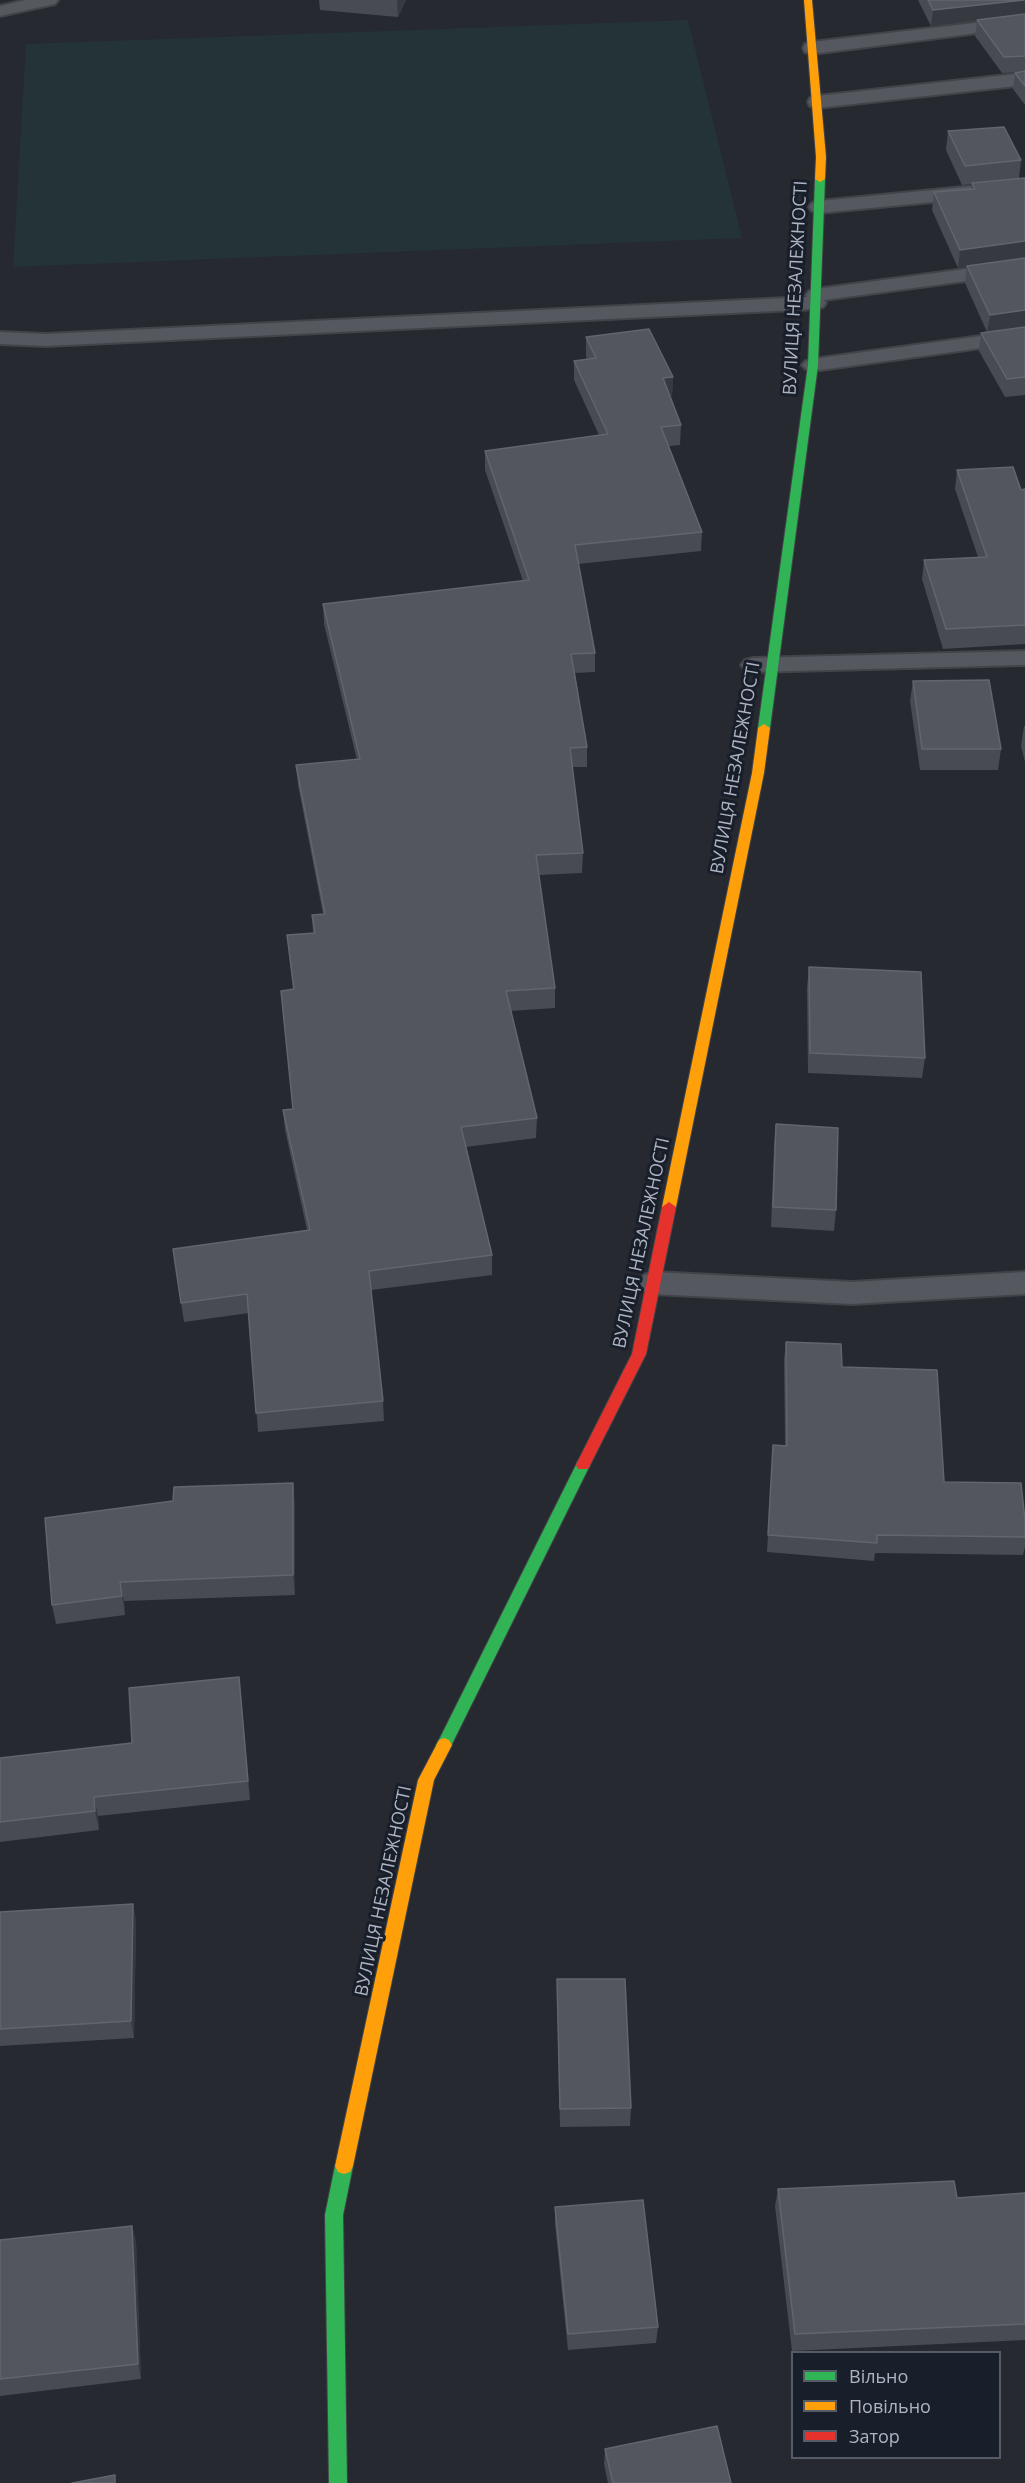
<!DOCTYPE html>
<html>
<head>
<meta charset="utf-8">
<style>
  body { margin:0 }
  #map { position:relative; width:1025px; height:2483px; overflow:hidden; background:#262930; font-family:"Open Sans",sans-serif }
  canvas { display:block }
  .legend { position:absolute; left:791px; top:2351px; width:210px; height:108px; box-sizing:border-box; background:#191f2a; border:2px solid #555b67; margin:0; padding:8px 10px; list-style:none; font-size:18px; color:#aeb4c2 }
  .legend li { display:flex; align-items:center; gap:12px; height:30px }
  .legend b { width:30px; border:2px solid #555b67 }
</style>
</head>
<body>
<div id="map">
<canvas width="1025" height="2483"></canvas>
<ul class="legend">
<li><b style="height:8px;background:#30b455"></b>Вільно</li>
<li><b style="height:8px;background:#ff9f0a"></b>Повільно</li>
<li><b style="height:8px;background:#e5322d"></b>Затор</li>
</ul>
</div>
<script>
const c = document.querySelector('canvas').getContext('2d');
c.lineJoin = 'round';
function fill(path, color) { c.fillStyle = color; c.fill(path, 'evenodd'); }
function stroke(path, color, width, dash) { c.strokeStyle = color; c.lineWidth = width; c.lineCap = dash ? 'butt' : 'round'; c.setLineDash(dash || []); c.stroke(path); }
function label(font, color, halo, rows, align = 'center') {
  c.font = font + ' "Open Sans",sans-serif'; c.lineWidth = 6; c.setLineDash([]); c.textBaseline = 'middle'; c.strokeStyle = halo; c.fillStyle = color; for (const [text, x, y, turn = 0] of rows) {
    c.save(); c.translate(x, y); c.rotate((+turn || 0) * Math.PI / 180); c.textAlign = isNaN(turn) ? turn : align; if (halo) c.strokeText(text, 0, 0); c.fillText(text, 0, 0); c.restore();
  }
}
fill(new Path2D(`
  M 688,20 L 742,238 L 13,267 L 26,44 Z`), '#233336');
const lane = new Path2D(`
  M 25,0 L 58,0 L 55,4 L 0,16 L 0,6 Z
  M 1025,17 L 1025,27 L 812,54 L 805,52 L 803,48 L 805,44 L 812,42 Z
  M 1025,73 L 1025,85 L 817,108 L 810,106 L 808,102 L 810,98 L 817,96 Z
  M 1025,181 L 1025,193 L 819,213 L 812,211 L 809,207 L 812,203 L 819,201 Z
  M 1025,261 L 1025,273 L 824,300 L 826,303 L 823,307 L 816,309 L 46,346 L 0,344 L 0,332 L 46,334 L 807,297 L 806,295 L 809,291 L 816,289 Z
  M 1025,330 L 1025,342 L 813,371 L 806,369 L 802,365 L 806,361 L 813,359 Z
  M 1025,651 L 1025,665 L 753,672 L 745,670 L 741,665 L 745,660 L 753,658 Z
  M 654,1272 L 852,1282 L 1025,1272 L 1025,1294 L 852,1304 L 654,1294 L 644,1291 L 640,1283 L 644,1275 Z`);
const fast = new Path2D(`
  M 820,176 L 825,179 L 818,365 L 770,728 L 764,732 L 758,728 L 808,365 L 815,179 Z
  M 583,1459 L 588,1461 L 590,1465 L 449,1750 L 444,1752 L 439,1750 L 436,1745 L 439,1740 L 576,1465 L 578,1461 Z
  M 344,2158 L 350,2160 L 353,2166 L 343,2215 L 347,2483 L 329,2483 L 325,2215 L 335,2166 L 338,2160 Z`);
const slow = new Path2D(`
  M 804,0 L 812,0 L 826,157 L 825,179 L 820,182 L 815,179 L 816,157 Z
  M 764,724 L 770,728 L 764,773 L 676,1207 L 669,1212 L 662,1207 L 752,773 L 758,728 Z
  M 444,1738 L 449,1740 L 452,1745 L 434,1780 L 353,2166 L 350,2172 L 344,2174 L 338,2172 L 335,2166 L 418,1780 L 439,1740 Z`);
const jam = new Path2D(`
  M 669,1202 L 676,1207 L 646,1354 L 588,1469 L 578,1469 L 576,1465 L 632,1354 L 662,1207 Z`);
stroke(lane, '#414449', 4);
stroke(fast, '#414449', 2);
stroke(slow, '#414449', 2);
stroke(jam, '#414449', 2);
fill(lane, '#55585f');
fill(fast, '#30b455');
fill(slow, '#ff9f0a');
fill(jam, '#e5322d');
fill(new Path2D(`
  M 319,0 L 406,0 L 398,17 L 320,10 Z
  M 918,0 L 1025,0 L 1025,105 L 1013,89 L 1015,73 L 1020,72 L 1002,73 L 975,36 L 977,21 L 931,26 Z
  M 948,131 L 1021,160 L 1019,178 L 1025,178 L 1025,395 L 1005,397 L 979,351 L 981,333 L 987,332 L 965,283 L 967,266 L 958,268 L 932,210 L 934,192 L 971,190 L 972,184 L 962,185 L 946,150 Z
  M 586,337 L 673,377 L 672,396 L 670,396 L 681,425 L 680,445 L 669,446 L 702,532 L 701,551 L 578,564 L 595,653 L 595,672 L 575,673 L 587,747 L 587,767 L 572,767 L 583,853 L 582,873 L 539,875 L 555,988 L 555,1008 L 510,1011 L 537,1118 L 536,1138 L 466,1147 L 492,1255 L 492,1275 L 371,1290 L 383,1401 L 384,1421 L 258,1432 L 249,1313 L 184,1322 L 173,1249 L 307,1230 L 285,1130 L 283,1110 L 293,1109 L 281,991 L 293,990 L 287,935 L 313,933 L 312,915 L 323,914 L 298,785 L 296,765 L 357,760 L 324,624 L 323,604 L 523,581 L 485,470 L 485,451 L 599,435 L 574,380 L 574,361 L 587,359 L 586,356 Z
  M 957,470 L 1021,490 L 1025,489 L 1025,644 L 943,649 L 922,579 L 924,560 L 978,557 L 955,489 Z
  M 913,681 L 1001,749 L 998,770 L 920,770 L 910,701 Z
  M 1024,726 L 1025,726 L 1025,762 L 1021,746 Z
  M 809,967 L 925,1058 L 922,1078 L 808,1073 L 807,988 Z
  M 776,1124 L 836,1210 L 834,1231 L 771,1227 L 774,1145 Z
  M 786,1342 L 842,1367 L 944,1482 L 1025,1520 L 1025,1547 L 1023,1555 L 875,1553 L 874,1561 L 767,1552 L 773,1445 L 785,1446 L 784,1360 Z
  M 295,1502 L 295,1595 L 124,1601 L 125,1615 L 56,1624 L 52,1605 Z
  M 241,1696 L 250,1800 L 98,1816 L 99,1830 L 0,1842 L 0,1758 L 132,1743 Z
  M 133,1904 L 136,1921 L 134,2038 L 0,2046 L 0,1912 Z
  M 557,1979 L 631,2108 L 630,2126 L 560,2127 Z
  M 778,2189 L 957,2198 L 1025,2193 L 1025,2340 L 792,2351 L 775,2206 Z
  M 555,2207 L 658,2327 L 656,2343 L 568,2350 L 555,2224 Z
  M 132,2226 L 136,2242 L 141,2379 L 0,2396 L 0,2240 Z
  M 605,2449 L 731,2483 L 608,2483 L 604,2464 Z`), '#484b51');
fill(new Path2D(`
  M 397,0 L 406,0 L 398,17 Z
  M 1025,0 L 1025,15 L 931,26 L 933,10 Z
  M 1025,241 L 1025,259 L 958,268 L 960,250 Z
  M 1025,310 L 1025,328 L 987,333 L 990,315 Z
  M 673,377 L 672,396 L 662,397 L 663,378 Z
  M 293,1483 L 295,1502 L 295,1595 L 293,1575 Z
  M 120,1582 L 124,1601 L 125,1615 L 122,1596 Z
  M 239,1677 L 241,1696 L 250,1800 L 248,1781 Z
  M 94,1797 L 98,1816 L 99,1830 L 95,1811 Z
  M 133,1904 L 136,1921 L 134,2038 L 131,2021 Z
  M 132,2226 L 136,2242 L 141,2379 L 138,2364 Z`), '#36393f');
const building = new Path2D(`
  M 928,0 L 1024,0 L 933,10 Z
  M 1025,14 L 1025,56 L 1004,57 L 977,20 Z
  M 1025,71 L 1025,86 L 1015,73 Z
  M 1004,127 L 1021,160 L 965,166 L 948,131 Z
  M 1025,178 L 1025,241 L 960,250 L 934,192 L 975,189 L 972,183 Z
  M 1025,258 L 1025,310 L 990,315 L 967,266 Z
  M 1025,327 L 1025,377 L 1007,379 L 981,333 Z
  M 649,329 L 673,377 L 663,378 L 681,425 L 661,427 L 702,532 L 575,545 L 595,653 L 571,654 L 587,747 L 570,748 L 583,853 L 536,855 L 555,988 L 506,991 L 537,1118 L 461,1127 L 492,1255 L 369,1271 L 383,1401 L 256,1413 L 247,1294 L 181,1303 L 173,1249 L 310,1230 L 283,1110 L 293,1109 L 281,991 L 294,989 L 287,935 L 315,933 L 312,915 L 325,914 L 296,765 L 360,759 L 323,604 L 529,580 L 485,451 L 608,434 L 574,361 L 596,358 L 586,337 Z
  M 1013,467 L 1021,490 L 1025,489 L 1025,625 L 946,629 L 924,560 L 987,557 L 957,470 Z
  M 989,680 L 1001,749 L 922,749 L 913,681 Z
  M 809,967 L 921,972 L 925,1058 L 810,1053 Z
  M 776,1124 L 838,1128 L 836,1210 L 773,1207 Z
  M 786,1342 L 841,1344 L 842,1367 L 937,1370 L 944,1482 L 1021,1483 L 1025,1520 L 1025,1537 L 877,1535 L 877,1543 L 768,1535 L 773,1445 L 787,1446 Z
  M 293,1483 L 293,1575 L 120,1582 L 122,1596 L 52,1605 L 45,1518 L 173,1501 L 174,1487 Z
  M 239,1677 L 248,1781 L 94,1797 L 95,1811 L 0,1822 L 0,1758 L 132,1743 L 129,1688 Z
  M 133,1904 L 131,2021 L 0,2029 L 0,1912 Z
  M 557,1979 L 625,1979 L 631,2108 L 560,2109 Z
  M 954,2181 L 957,2198 L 1025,2193 L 1025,2324 L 795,2334 L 778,2189 Z
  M 643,2200 L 658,2327 L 568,2334 L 555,2207 Z
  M 132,2226 L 138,2364 L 0,2379 L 0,2240 Z
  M 717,2426 L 731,2483 L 613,2483 L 605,2449 Z
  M 115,2475 L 115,2483 L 72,2483 Z`);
fill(building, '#53565e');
stroke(building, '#61656d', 1.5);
label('18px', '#aeb4c2', '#191f2a', [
  ["ВУЛИЦЯ НЕЗАЛЕЖНОСТІ",796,288,-87],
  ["ВУЛИЦЯ НЕЗАЛЕЖНОСТІ",736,768,-80],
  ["ВУЛИЦЯ НЕЗАЛЕЖНОСТІ",642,1243,-78],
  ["ВУЛИЦЯ НЕЗАЛЕЖНОСТІ",384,1891,-78]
]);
</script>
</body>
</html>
